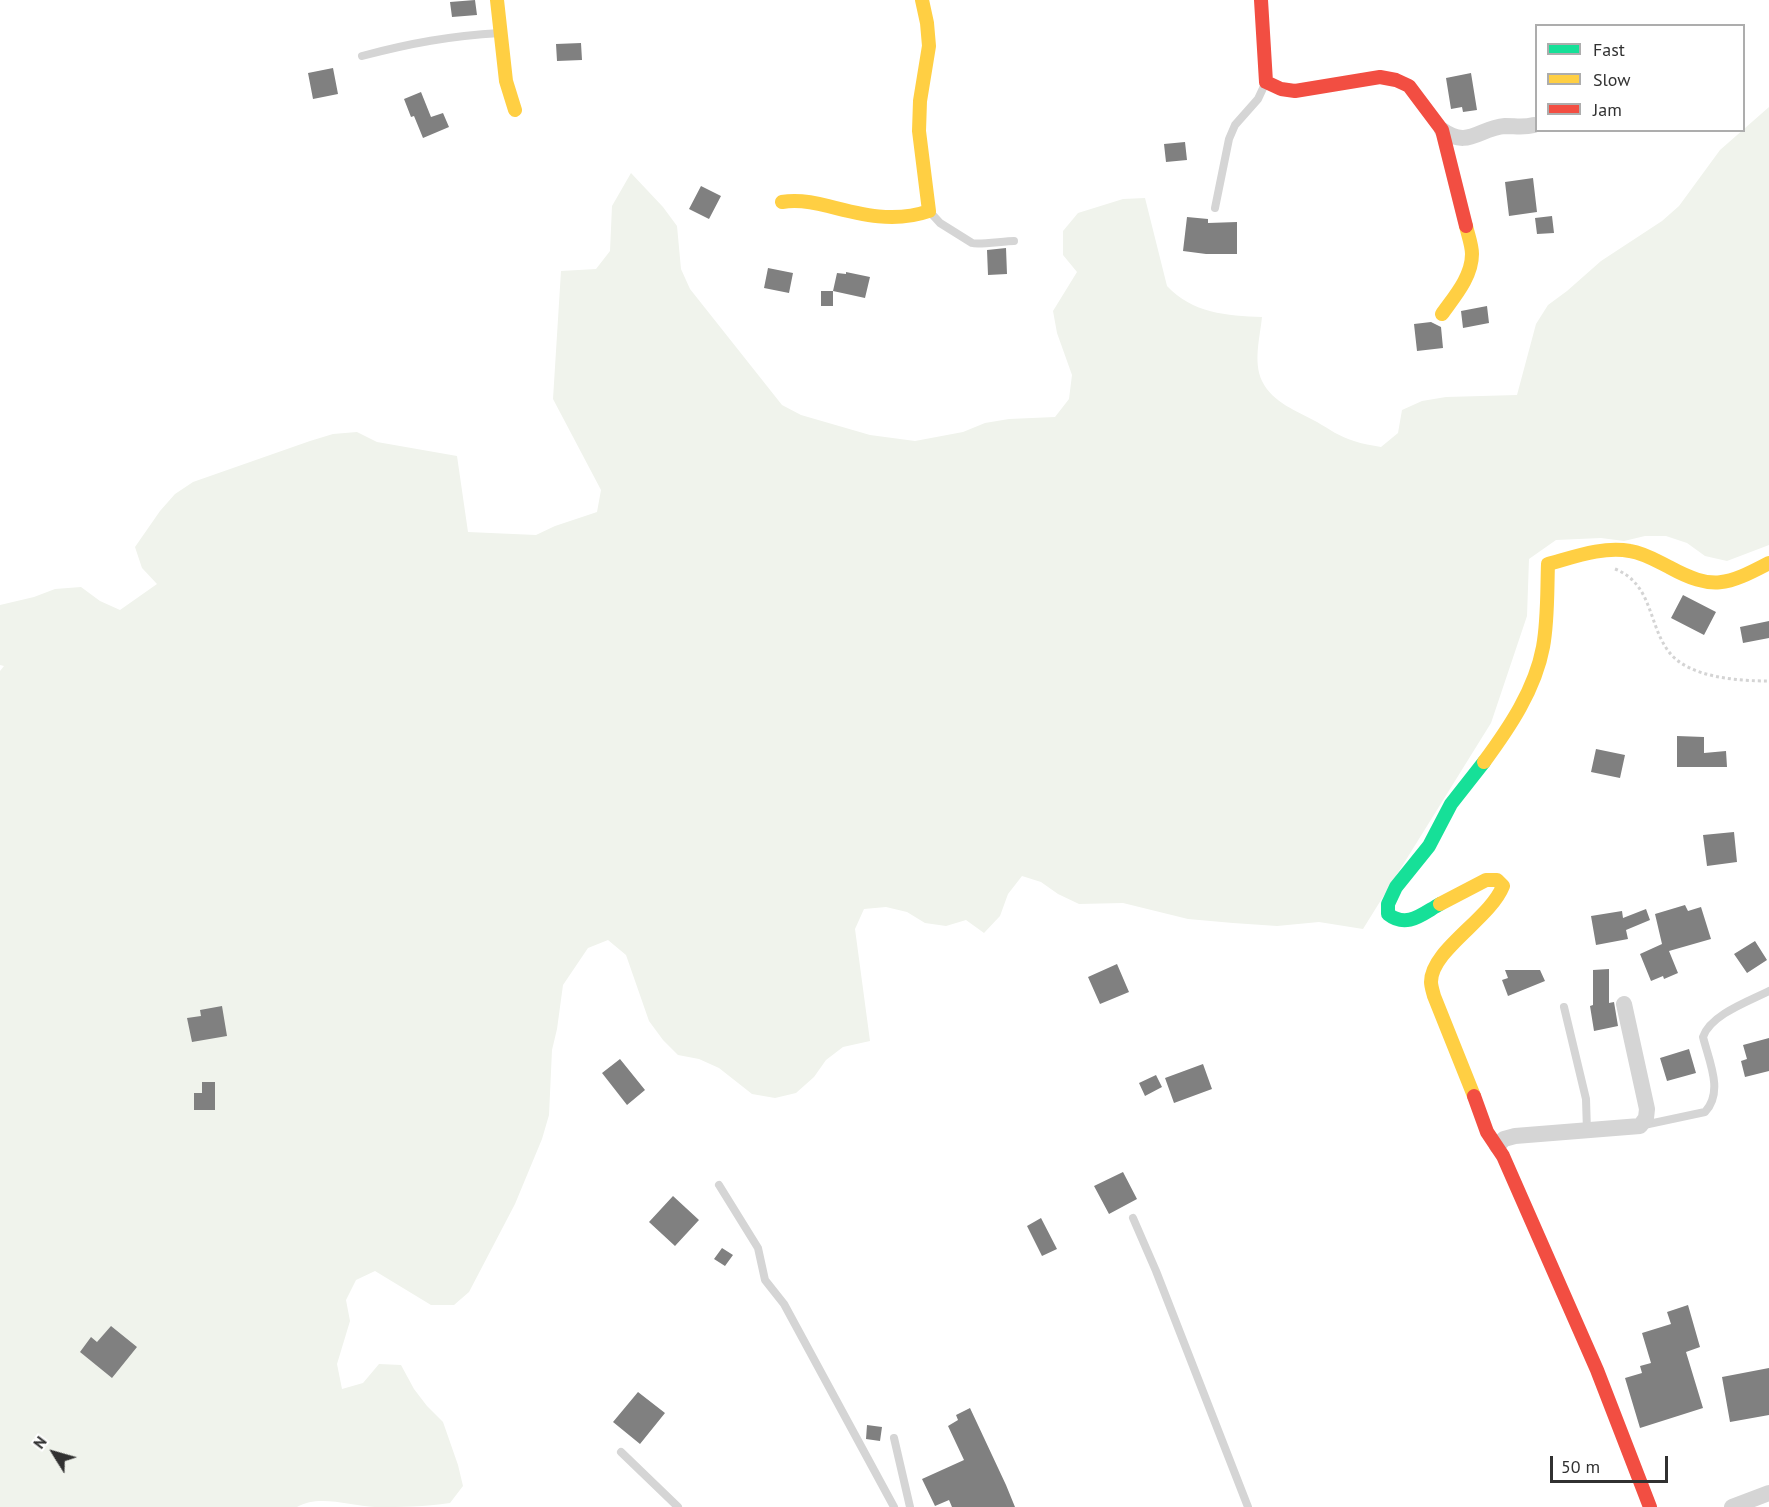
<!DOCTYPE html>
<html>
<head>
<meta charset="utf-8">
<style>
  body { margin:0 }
  #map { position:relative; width:1769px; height:1507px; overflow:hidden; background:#fff; font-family:"PT Sans",sans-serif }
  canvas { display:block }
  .legend { position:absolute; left:1535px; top:24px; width:210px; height:108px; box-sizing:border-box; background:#fff; border:2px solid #adadad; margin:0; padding:8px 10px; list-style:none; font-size:18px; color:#313131 }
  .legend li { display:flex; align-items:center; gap:12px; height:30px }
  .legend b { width:30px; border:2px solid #adadad }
  .north { position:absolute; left:24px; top:1423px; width:60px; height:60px; -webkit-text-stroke:4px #fff; paint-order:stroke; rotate:307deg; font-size:16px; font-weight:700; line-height:24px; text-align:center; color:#313131 }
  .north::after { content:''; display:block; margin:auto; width:21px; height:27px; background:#313131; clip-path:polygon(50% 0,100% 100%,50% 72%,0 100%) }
  .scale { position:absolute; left:1550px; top:1456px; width:118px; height:27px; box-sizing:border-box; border:3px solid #313131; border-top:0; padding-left:8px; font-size:18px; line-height:21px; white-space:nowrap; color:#313131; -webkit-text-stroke:4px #fff; paint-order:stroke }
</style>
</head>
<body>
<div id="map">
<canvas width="1769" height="1507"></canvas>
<ul class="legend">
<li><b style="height:8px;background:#16e098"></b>Fast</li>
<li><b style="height:8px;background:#ffcf43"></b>Slow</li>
<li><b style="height:8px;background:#f24e42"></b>Jam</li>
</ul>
<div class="north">N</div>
<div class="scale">50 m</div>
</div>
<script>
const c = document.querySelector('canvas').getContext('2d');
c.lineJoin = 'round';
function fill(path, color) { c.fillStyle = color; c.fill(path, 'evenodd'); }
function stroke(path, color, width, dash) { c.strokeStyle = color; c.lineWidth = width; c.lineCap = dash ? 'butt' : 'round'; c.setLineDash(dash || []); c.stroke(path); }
fill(new Path2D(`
  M 1769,107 L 1769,545 L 1727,561 L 1705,556 L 1687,543 L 1666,536 L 1645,536 L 1624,541 L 1601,538 L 1556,540 L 1529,559 L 1527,616 L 1491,723 L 1363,929 L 1319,922 L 1277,926 L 1233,923 L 1188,919 L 1123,903 L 1079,904 L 1058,894 L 1041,882 L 1022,876 L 1008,894 L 1000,916 L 984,933 L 966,920 L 946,926 L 925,923 L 907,912 L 886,907 L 864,909 L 855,929 L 870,1041 L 843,1047 L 826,1060 L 814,1077 L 796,1093 L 775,1098 L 752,1094 L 719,1068 L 699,1059 L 678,1055 L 663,1040 L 649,1021 L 626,955 L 608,940 L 588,948 L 563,985 L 557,1029 L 552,1050 L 549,1115 L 542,1139 L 515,1204 L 469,1292 L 454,1305 L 431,1305 L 375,1271 L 356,1280 L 346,1300 L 350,1321 L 337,1364 L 342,1389 L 363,1383 L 379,1364 L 401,1365 L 414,1389 L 427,1406 L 443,1422 L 458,1465 L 463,1486 L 450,1503 C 425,1507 400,1507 375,1507 C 350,1506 319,1494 297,1507 L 0,1507 L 0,671 L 4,666 L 0,665 L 0,605 L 34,597 L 55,589 L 81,587 L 100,601 L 120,610 L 157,584 L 142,568 L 135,547 L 160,511 L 175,494 L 193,482 L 310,441 L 333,434 L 357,432 L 377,442 L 457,456 L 468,532 L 536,535 L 555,526 L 597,512 L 601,490 L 553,399 L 561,271 L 596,269 L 610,251 L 612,206 L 631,173 L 663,207 L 677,226 L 681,269 L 690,289 L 782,405 L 801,415 L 870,435 L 915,441 L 963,432 L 985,423 L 1009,419 L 1055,417 L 1069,399 L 1072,375 L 1057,333 L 1053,311 L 1077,272 L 1063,255 L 1063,231 L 1078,213 L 1123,199 L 1145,198 L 1167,286 C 1192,313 1227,316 1262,317 C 1260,337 1253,362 1262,381 C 1273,403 1297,411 1317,422 C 1329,429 1340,437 1354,441 C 1362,444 1372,445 1381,447 L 1398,433 L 1402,410 L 1422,401 L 1446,397 L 1517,395 L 1536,324 L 1548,305 L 1567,291 L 1601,261 L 1662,221 L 1679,206 L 1720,150 Z`), '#f0f3ec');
fill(new Path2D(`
  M 475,0 L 477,15 L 452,17 L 450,2 Z
  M 581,43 L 582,60 L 557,61 L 556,44 Z
  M 333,68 L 338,94 L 313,99 L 308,73 Z
  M 1471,73 L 1477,110 L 1463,112 L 1462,107 L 1451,109 L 1446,78 Z
  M 421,92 L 431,117 L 443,113 L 449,127 L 423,138 L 414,116 L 411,117 L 404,99 Z
  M 1185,142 L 1187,160 L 1166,162 L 1164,144 Z
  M 1533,178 L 1537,212 L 1509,216 L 1505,182 Z
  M 701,186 L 721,196 L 709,219 L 689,209 Z
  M 1552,216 L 1554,233 L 1537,234 L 1535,218 Z
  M 1187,217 L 1208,219 L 1208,223 L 1237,222 L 1237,254 L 1206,254 L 1183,251 Z
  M 1006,248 L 1007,274 L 988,275 L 987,250 Z
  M 768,268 L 793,273 L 789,293 L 764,288 Z
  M 846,272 L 870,277 L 865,298 L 833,291 L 833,306 L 821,306 L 821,291 L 833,291 L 837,273 L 846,274 Z
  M 1487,306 L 1489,323 L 1463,328 L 1461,311 Z
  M 1431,322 L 1441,327 L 1443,348 L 1417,351 L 1414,324 Z
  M 1683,595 L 1716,612 L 1704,635 L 1671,618 Z
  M 1769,621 L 1769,638 L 1743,643 L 1740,627 Z
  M 1677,736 L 1704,737 L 1704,753 L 1726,751 L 1727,767 L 1677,767 Z
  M 1596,749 L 1625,755 L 1620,778 L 1591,772 Z
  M 1734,832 L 1737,862 L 1707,866 L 1703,835 Z
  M 1685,905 L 1688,911 L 1701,907 L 1711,939 L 1669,951 L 1678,973 L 1664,979 L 1663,976 L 1651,981 L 1640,954 L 1662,944 L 1655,914 Z
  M 1646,909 L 1650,920 L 1626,930 L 1628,939 L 1596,945 L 1591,916 L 1622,911 L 1623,918 Z
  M 1755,941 L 1767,960 L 1747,973 L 1734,954 Z
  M 1117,964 L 1129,992 L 1100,1004 L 1088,977 Z
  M 1609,969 L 1609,1003 L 1614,1002 L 1618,1026 L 1594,1031 L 1590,1006 L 1593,1005 L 1593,970 Z
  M 1505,970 L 1540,970 L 1545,981 L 1508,996 L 1502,980 L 1508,978 Z
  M 222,1006 L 227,1036 L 192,1042 L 187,1018 L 201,1016 L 200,1010 Z
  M 1769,1038 L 1769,1071 L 1745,1077 L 1741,1061 L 1747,1059 L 1743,1045 Z
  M 1689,1049 L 1696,1073 L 1667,1081 L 1660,1058 Z
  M 620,1059 L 645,1090 L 627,1105 L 602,1073 Z
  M 1203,1064 L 1212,1089 L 1174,1103 L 1165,1078 Z
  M 1156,1075 L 1162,1087 L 1145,1096 L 1139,1083 Z
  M 202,1082 L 215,1082 L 215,1110 L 194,1110 L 194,1093 L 202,1093 Z
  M 1123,1172 L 1137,1199 L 1109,1214 L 1094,1186 Z
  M 673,1196 L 699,1220 L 675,1246 L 649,1222 Z
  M 1041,1218 L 1057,1249 L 1042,1256 L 1027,1226 Z
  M 722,1248 L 733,1255 L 725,1266 L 714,1259 Z
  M 1688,1305 L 1700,1347 L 1686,1352 L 1703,1408 L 1640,1428 L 1625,1378 L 1642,1373 L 1640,1366 L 1651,1363 L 1642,1333 L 1671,1324 L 1667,1312 Z
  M 111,1326 L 137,1347 L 112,1378 L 80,1352 L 91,1337 L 97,1342 Z
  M 1769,1368 L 1769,1415 L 1730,1422 L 1722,1377 Z
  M 638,1392 L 665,1413 L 640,1444 L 613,1422 Z
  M 970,1408 L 1006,1485 L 1015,1507 L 952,1507 L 949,1500 L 935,1506 L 922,1479 L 964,1460 L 948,1426 L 958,1420 L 956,1415 Z
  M 867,1425 L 882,1427 L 880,1441 L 866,1439 Z`), '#808080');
stroke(new Path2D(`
  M 1615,569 C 1653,584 1648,625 1669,652 C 1689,678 1739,681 1769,681`), '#d4d4d4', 3, [3, 3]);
stroke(new Path2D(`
  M 362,56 C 411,43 450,36 500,33
  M 1215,208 L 1229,139 L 1235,125 L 1258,99 L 1265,84
  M 930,212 L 940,223 L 972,243 C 979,245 1004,241 1014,241
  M 1564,1007 L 1586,1099 L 1587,1131
  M 1644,1125 L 1705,1112 C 1724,1092 1709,1061 1703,1037 C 1710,1015 1749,1001 1769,991
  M 719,1185 L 758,1248 L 765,1280 L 784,1304 L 894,1507
  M 1133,1218 L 1156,1271 L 1248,1507
  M 894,1438 L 910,1507
  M 621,1452 L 678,1507`), '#d5d5d5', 8);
stroke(new Path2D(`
  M 1442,130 C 1468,149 1479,128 1505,126 C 1516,126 1523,128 1534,125
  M 1497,1146 L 1504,1139 L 1515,1136 L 1640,1126 L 1646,1118 L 1647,1109 L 1624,1004
  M 1732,1507 L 1769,1493`), '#d5d5d5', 16);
stroke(new Path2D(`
  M 1440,904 C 1422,914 1407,929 1388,914 L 1388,904 L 1396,887 L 1429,846 L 1451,804 L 1484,762`), '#16e098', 14);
stroke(new Path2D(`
  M 497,0 L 506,81 L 515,110
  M 782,202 C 798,199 813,202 828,206 C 862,215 895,223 929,211 L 919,131 L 920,101 L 929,46 L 927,23 L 922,0
  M 1442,314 C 1454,297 1472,277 1472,254 C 1472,245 1468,235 1466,226
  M 1484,762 C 1509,728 1535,690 1543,647 C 1548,620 1547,592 1548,564 C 1574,557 1603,546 1630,551 C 1644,553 1657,561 1669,567 C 1713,591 1727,585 1769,563
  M 1440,904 L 1486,880 L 1497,880 L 1503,886 C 1490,919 1431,950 1431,982 C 1431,986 1433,992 1434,996 L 1474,1096`), '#ffcf43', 14);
stroke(new Path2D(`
  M 1261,0 L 1266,82 L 1281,89 L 1295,91 L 1380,77 L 1396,80 L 1409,86 L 1442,130 L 1466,226
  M 1474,1096 L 1487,1132 L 1503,1156 L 1597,1370 L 1650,1507`), '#f24e42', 14);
</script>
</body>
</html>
